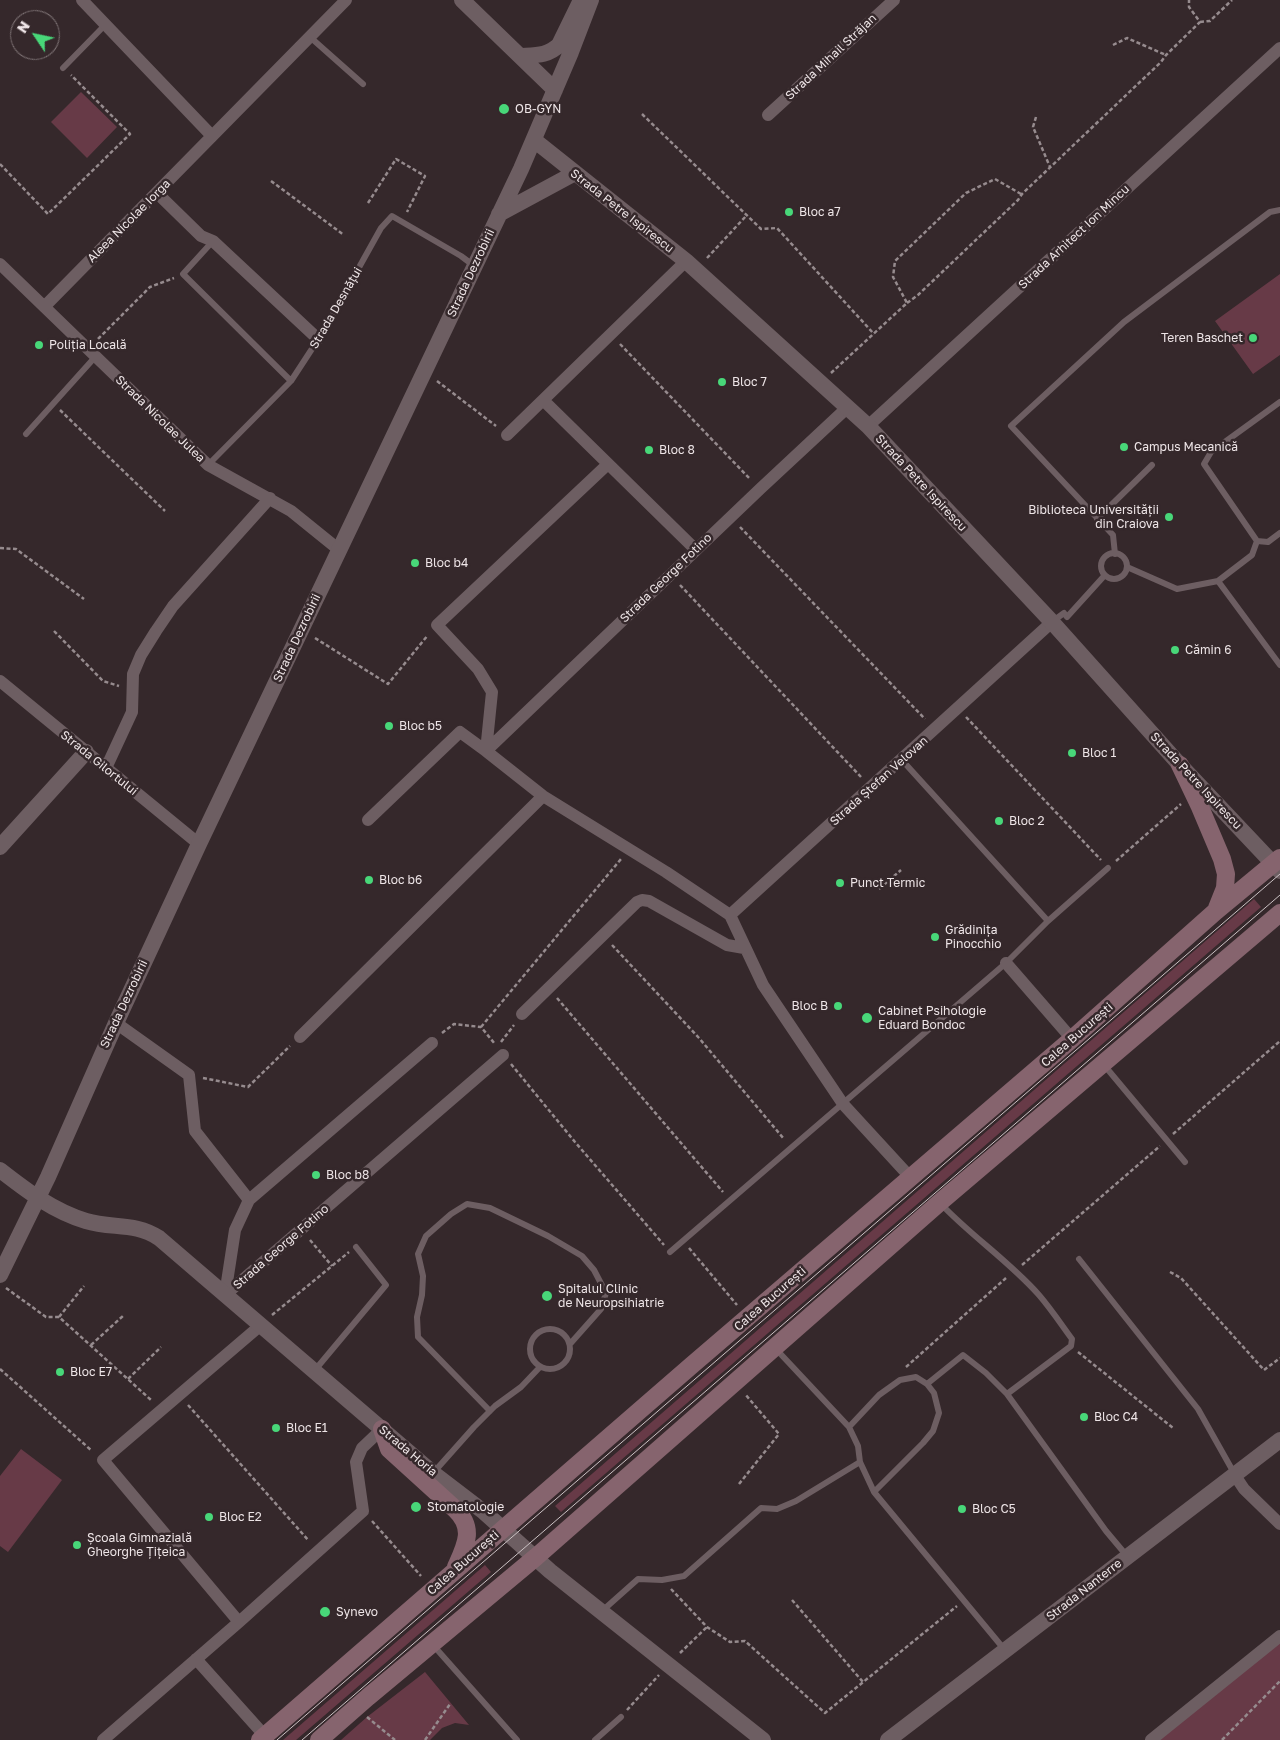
<!DOCTYPE html>
<html>
<head>
<meta charset="utf-8">
<style>
  body { margin:0 }
  #map { position:relative; width:1280px; height:1740px; overflow:hidden; background:#35282b; font-family:"Golos Text",sans-serif }
  canvas { display:block }
  .north { position:absolute; left:10px; top:10px; width:50px; height:50px; box-sizing:border-box; background:#35282b; border:1px solid #7f7476; border-radius:50%; rotate:304deg; font-size:14px; font-weight:700; line-height:20px; text-align:center; color:#eee5e7 }
  .north::after { content:''; display:block; margin:auto; width:18px; height:22px; background:#48d779; clip-path:polygon(50% 0,100% 100%,50% 72%,0 100%) }
</style>
</head>
<body>
<div id="map">
<canvas width="1280" height="1740"></canvas>
<div class="north">N</div>
</div>
<script>
const c = document.querySelector('canvas').getContext('2d');
c.lineJoin = 'round';
function fill(path, color) { c.fillStyle = color; c.fill(path, 'evenodd'); }
function stroke(path, color, width, dash) { c.strokeStyle = color; c.lineWidth = width; c.lineCap = dash ? 'butt' : 'round'; c.setLineDash(dash || []); c.stroke(path); }
function label(font, color, halo, rows, align = 'center') {
  c.font = font + ' "Golos Text",sans-serif'; c.lineWidth = 5; c.setLineDash([]); c.textBaseline = 'middle'; c.strokeStyle = halo; c.fillStyle = color; for (const [text, x, y, turn = 0] of rows) {
    c.save(); c.translate(x, y); c.rotate((+turn || 0) * Math.PI / 180); c.textAlign = isNaN(turn) ? turn : align; if (halo) c.strokeText(text, 0, 0); c.fillText(text, 0, 0); c.restore();
  }
}
fill(new Path2D(`
  M 81,92 L 117,127 L 87,158 L 51,122 Z
  M 1280,274 L 1280,355 L 1253,374 L 1215,321 Z
  M 1254,899 L 1261,907 L 561,1512 L 555,1506 Z
  M 21,1449 L 62,1480 L 8,1552 L 0,1546 L 0,1476 Z
  M 485,1565 L 491,1572 L 296,1740 L 283,1740 Z
  M 1280,1636 L 1280,1740 L 1151,1740 Z
  M 425,1672 L 469,1725 L 455,1723 L 442,1728 L 430,1740 L 341,1740 L 367,1717 Z`), '#673a47');
stroke(new Path2D(`
  M 1200,22 L 1210,21 L 1232,0
  M 1113,45 L 1127,38 L 1166,55
  M 642,114 L 761,229 L 777,228 L 874,334
  M 1036,117 L 1033,127 L 1050,167
  M 0,164 L 48,214 L 130,134 L 71,75
  M 271,181 L 344,235
  M 368,203 L 396,159 L 425,176 L 407,212
  M 707,258 L 747,215
  M 907,303 L 918,295 L 1018,200 L 1022,194 L 1161,62 L 1166,55 L 1200,22 L 1189,7 L 1189,0
  M 98,339 L 150,287 L 174,278
  M 620,344 L 750,479
  M 831,373 L 907,303 L 893,277 L 895,261 L 966,193 L 995,179 L 1021,194
  M 437,381 L 496,426
  M 60,410 L 165,511
  M 740,527 L 925,719
  M 0,548 L 16,549 L 84,599
  M 680,585 L 861,777
  M 54,631 L 103,681 L 119,686
  M 315,638 L 388,684 L 428,635
  M 966,717 L 1101,860
  M 1116,861 L 1181,804
  M 879,889 L 901,870
  M 612,945 L 699,1038 L 784,1139
  M 557,998 L 723,1192
  M 481,1027 L 621,859
  M 442,1033 L 454,1024 L 481,1027 L 495,1044
  M 501,1042 L 514,1025
  M 511,1064 L 575,1142 L 664,1245
  M 203,1078 L 248,1087 L 290,1046
  M 1173,1134 L 1280,1041
  M 310,1240 L 332,1266
  M 689,1248 L 737,1305
  M 1022,1265 L 1160,1146
  M 1170,1272 L 1181,1278 L 1264,1370 L 1280,1358
  M 6,1288 L 46,1317 L 59,1317 L 151,1400
  M 272,1315 L 349,1252
  M 59,1317 L 84,1286
  M 91,1345 L 124,1315
  M 1078,1352 L 1173,1428
  M 906,1367 L 1006,1278
  M 0,1369 L 92,1451
  M 128,1379 L 161,1347
  M 188,1405 L 309,1541
  M 739,1484 L 779,1434 L 745,1394
  M 372,1521 L 421,1576
  M 671,1589 L 707,1627 L 730,1642 L 745,1641 L 825,1713 L 957,1606
  M 792,1600 L 863,1682
  M 680,1653 L 707,1627
  M 627,1710 L 659,1675
  M 367,1717 L 395,1740
  M 425,1740 L 450,1704
  M 1222,1740 L 1280,1681`), '#968b8e', 2.5, [4, 2.5]);
stroke(new Path2D(`
  M 310,37 L 363,84
  M 63,68 L 105,25
  M 213,241 L 183,274 L 291,381
  M 26,434 L 96,356
  M 208,465 L 291,381 L 323,332 L 381,228 L 392,216 L 461,256 L 473,265
  M 1097,519 L 1152,465
  M 1257,541 L 1268,542 L 1280,533
  M1101 566a13 13 0 1 1 26 0a13 13 0 1 1-26 0Z
  M 1115,554 L 1113,535 L 1011,426 L 1124,322 L 1270,212 L 1280,210
  M 1127,567 L 1177,589 L 1218,581 L 1280,665
  M 1218,581 L 1252,555 L 1257,541 L 1204,464 L 1211,452 L 1280,402
  M 1053,621 L 1064,613 L 1067,617 L 1105,575
  M 901,759 L 1048,921
  M 1104,1065 L 1185,1162
  M 940,1203 C 971,1236 1009,1261 1039,1295 C 1051,1309 1061,1324 1072,1339 L 1071,1346 L 1007,1394
  M 670,1252 L 1006,963 L 1048,921 L 1108,868
  M 1079,1259 L 1198,1409 L 1234,1473
  M530 1349a20 20 0 1 1 40 0a20 20 0 1 1-40 0Z
  M 775,1348 L 849,1427 L 858,1446 L 860,1462 L 874,1492 L 1004,1649
  M 315,1370 L 386,1285 L 356,1247
  M 927,1384 L 963,1355 L 986,1373 L 1007,1394 L 1106,1531 L 1127,1556
  M 490,1411 L 418,1337 L 417,1317 L 422,1295 L 423,1276 L 418,1254 L 426,1236 L 451,1214 L 467,1204 L 490,1208 L 548,1236 L 582,1256 L 594,1270 L 606,1293 L 601,1309 L 570,1344
  M 849,1427 L 879,1395 L 900,1380 L 916,1377 L 927,1384 L 934,1393 L 939,1413 L 933,1431 L 923,1443 L 874,1492
  M 434,1472 L 474,1427 L 495,1406 L 521,1387 L 540,1367
  M 602,1611 L 638,1579 L 662,1580 L 684,1576 L 761,1508 L 777,1509 L 796,1501 L 860,1462
  M 433,1645 L 517,1740
  M 595,1740 L 621,1717`), '#6d5e62', 6);
stroke(new Path2D(`
  M 82,0 L 212,136
  M 768,115 L 894,0
  M 157,193 L 201,236 L 213,241 L 318,339
  M 0,264 L 208,465 L 291,511 L 338,549
  M 45,306 L 346,0
  M 543,400 L 696,550
  M 868,426 L 1280,48
  M 507,435 L 686,261
  M 0,681 L 199,844
  M 486,751 L 760,489 L 848,407
  M 486,751 L 492,692 L 478,669 L 437,625 L 608,464
  M 106,768 L 132,712 L 133,674 L 141,655 L 156,631 L 173,606 L 270,498
  M 368,820 L 460,732 L 486,751 L 543,796 L 666,872 L 730,915
  M 730,915 L 1052,622
  M 730,915 L 763,985 L 843,1104 L 911,1178
  M 1006,963 L 1072,1039
  M 522,1014 L 637,902 L 642,900 L 649,901 L 727,945 L 744,948
  M 116,1023 L 189,1075 L 195,1131 L 249,1200
  M 300,1037 L 543,796
  M 225,1295 L 503,1055
  M 225,1295 L 235,1230 L 249,1200 L 432,1043
  M 1234,1474 L 1244,1489 L 1280,1524
  M 239,1622 L 103,1460 L 261,1325
  M 196,1659 L 265,1736
  M 103,1740 L 239,1622 L 363,1511 L 356,1462 L 362,1448 L 382,1429
  M 1151,1740 L 1280,1636`), '#6d5e62', 12);
stroke(new Path2D(`
  M 462,0 L 555,90
  M 520,56 C 535,55 548,56 559,45 L 580,2
  M 534,140 L 686,261 L 868,426 L 1052,622 L 1180,765 L 1280,871
  M 499,214 L 575,173
  M 0,847 L 86,752
  M 0,1170 C 27,1191 53,1211 86,1221 C 112,1229 135,1222 159,1238 L 433,1473 L 484,1512 L 550,1571 L 763,1740
  M 0,1275 L 48,1177 L 116,1023 L 199,844 L 521,169 L 571,52 L 591,0
  M 888,1740 L 1280,1440`), '#6d5e62', 16);
stroke(new Path2D(`
  M 1180,765 L 1200,807 L 1222,859 L 1226,874 L 1225,888 L 1217,908
  M 382,1429 L 389,1449 L 455,1509 C 475,1528 466,1545 456,1567
  M 260,1740 L 692,1365 L 1072,1039 L 1216,911 L 1280,858
  M 319,1740 L 368,1697 L 536,1557 L 939,1203 L 1280,913`), '#86646e', 18);
stroke(new Path2D(`
  M 277,1740 L 1280,874
  M 302,1740 L 1280,895`), '#cbc2c4', 1);
for (const [x, y, r, color] of [
  [504,109,6,"#48d779"],
  [789,212,5,"#48d779"],
  [1253,338,5,"#48d779"],
  [39,345,5,"#48d779"],
  [722,382,5,"#48d779"],
  [1124,447,5,"#48d779"],
  [649,450,5,"#48d779"],
  [1169,517,5,"#48d779"],
  [415,563,5,"#48d779"],
  [1175,650,5,"#48d779"],
  [389,726,5,"#48d779"],
  [1072,753,5,"#48d779"],
  [999,821,5,"#48d779"],
  [369,880,5,"#48d779"],
  [840,883,5,"#48d779"],
  [935,937,5,"#48d779"],
  [838,1006,5,"#48d779"],
  [867,1018,6,"#48d779"],
  [316,1175,5,"#48d779"],
  [547,1296,6,"#48d779"],
  [60,1372,5,"#48d779"],
  [1084,1417,5,"#48d779"],
  [276,1428,5,"#48d779"],
  [416,1507,6,"#48d779"],
  [962,1509,5,"#48d779"],
  [209,1517,5,"#48d779"],
  [77,1545,5,"#48d779"],
  [325,1612,6,"#48d779"]
]) { const dot = new Path2D(); dot.arc(x, y, r, 0, 2 * Math.PI); c.fillStyle = color; c.fill(dot); stroke(dot, '#35282b', 2); }
label('12px', '#eee5e7', '#35282b', [
  ["Strada Mihail Străjan",831,57,-43],
  ["Strada Petre Ispirescu",622,211,38],
  ["Aleea Nicolae Iorga",129,221,-45],
  ["Strada Arhitect Ion Mincu",1074,237,-43],
  ["Strada Dezrobirii",471,273,-65],
  ["Strada Desnățui",336,308,-60],
  ["Strada Nicolae Julea",160,419,44],
  ["Strada Petre Ispirescu",921,483,47],
  ["Strada George Fotino",666,578,-44],
  ["Strada Dezrobirii",297,638,-65],
  ["Strada Gilortului",99,763,39],
  ["Strada Ștefan Velovan",879,781,-42],
  ["Strada Petre Ispirescu",1196,781,47],
  ["Strada Dezrobirii",124,1004,-65],
  ["Calea București",1077,1035,-41],
  ["Strada George Fotino",281,1247,-41],
  ["Calea București",770,1299,-41],
  ["Strada Horia",408,1451,40],
  ["Calea București",463,1563,-41],
  ["Strada Nanterre",1084,1590,-38]
]);
label('12px', '#eee5e7', '#35282b', [
  ["OB-GYN",515,109],
  ["Bloc a7",799,212],
  ["Teren Baschet",1243,338,"right"],
  ["Poliția Locală",49,345],
  ["Bloc 7",732,382],
  ["Campus Mecanică",1134,447],
  ["Bloc 8",659,450],
  ["Biblioteca Universității",1159,510,"right"],
  ["din Craiova",1159,524,"right"],
  ["Bloc b4",425,563],
  ["Cămin 6",1185,650],
  ["Bloc b5",399,726],
  ["Bloc 1",1082,753],
  ["Bloc 2",1009,821],
  ["Bloc b6",379,880],
  ["Punct Termic",850,883],
  ["Grădinița",945,930],
  ["Pinocchio",945,944],
  ["Bloc B",828,1006,"right"],
  ["Cabinet Psihologie",878,1011],
  ["Eduard Bondoc",878,1025],
  ["Bloc b8",326,1175],
  ["Spitalul Clinic",558,1289],
  ["de Neuropsihiatrie",558,1303],
  ["Bloc E7",70,1372],
  ["Bloc C4",1094,1417],
  ["Bloc E1",286,1428],
  ["Stomatologie",427,1507],
  ["Bloc C5",972,1509],
  ["Bloc E2",219,1517],
  ["Școala Gimnazială",87,1538],
  ["Gheorghe Țițeica",87,1552],
  ["Synevo",336,1612]
], 'left');
</script>
</body>
</html>
